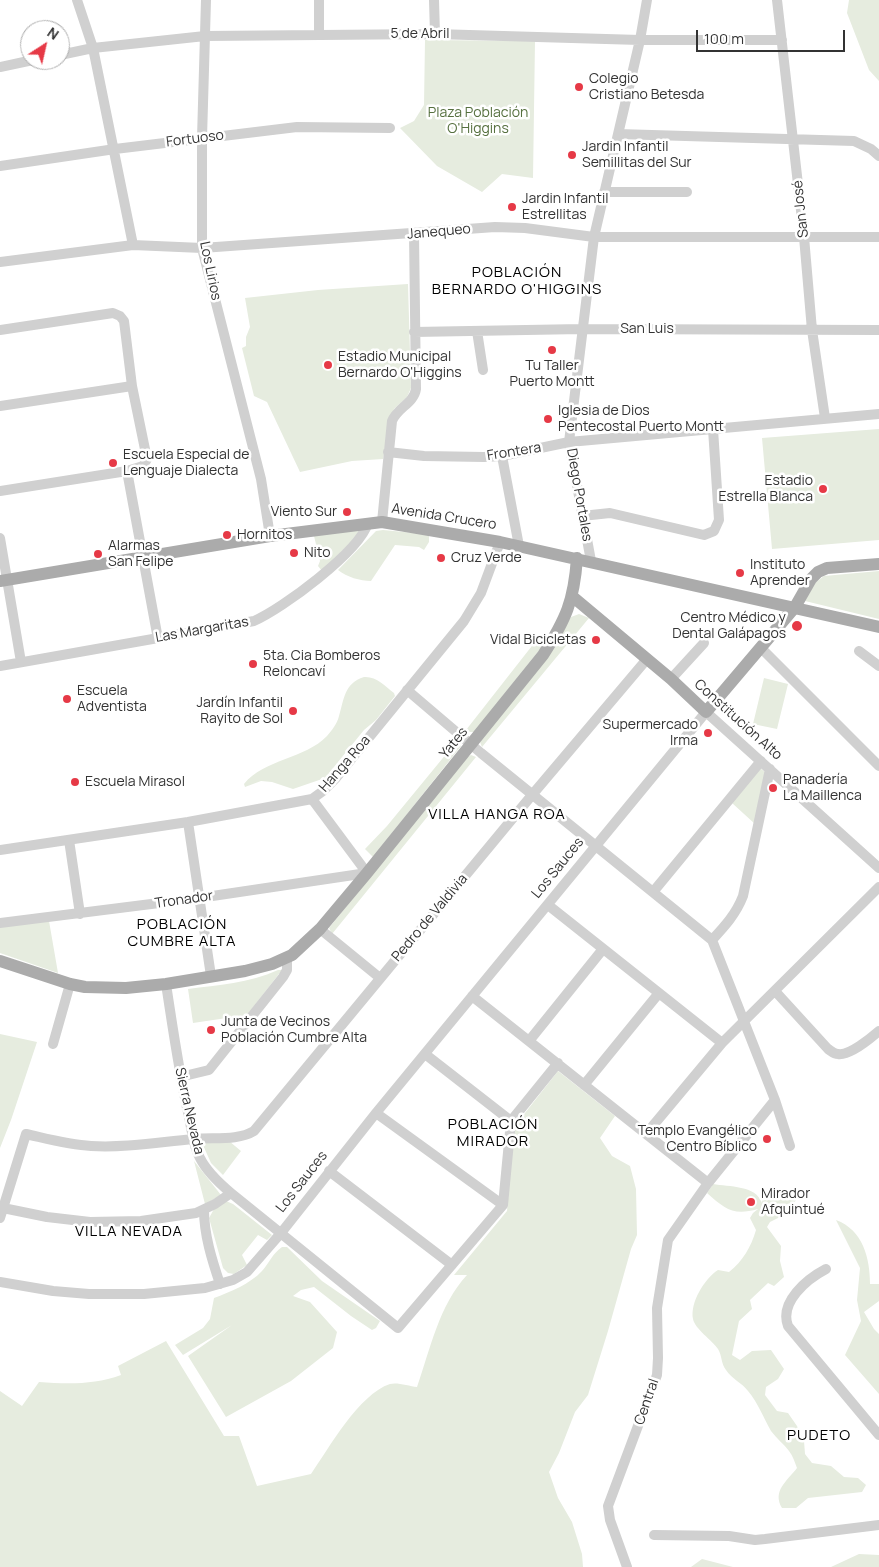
<!DOCTYPE html>
<html>
<head>
<meta charset="utf-8">
<style>
  body { margin:0 }
  #map { position:relative; width:879px; height:1567px; overflow:hidden; background:#fff; font-family:Manrope,sans-serif }
  canvas { display:block }
  .north { position:absolute; left:20px; top:20px; width:50px; height:50px; box-sizing:border-box; background:#fff; border:1px solid #adadad; border-radius:50%; rotate:35deg; font-size:14px; font-weight:700; line-height:20px; text-align:center; color:#333 }
  .north::after { content:''; display:block; margin:auto; width:18px; height:22px; background:#e63946; clip-path:polygon(50% 0,100% 100%,50% 72%,0 100%) }
  .scale { position:absolute; left:696px; top:30px; width:149px; height:22px; box-sizing:border-box; border:2px solid #333; border-top:0; padding-left:6px; font-size:15px; line-height:18px; white-space:nowrap; color:#333; -webkit-text-stroke:4px #fff; paint-order:stroke }
</style>
</head>
<body>
<div id="map">
<canvas width="879" height="1567"></canvas>
<div class="north">N</div>
<div class="scale">100 m</div>
</div>
<script>
const c = document.querySelector('canvas').getContext('2d');
c.lineJoin = 'round';
function fill(path, color) { c.fillStyle = color; c.fill(path, 'evenodd'); }
function stroke(path, color, width, dash) { c.strokeStyle = color; c.lineWidth = width; c.lineCap = dash ? 'butt' : 'round'; c.setLineDash(dash || []); c.stroke(path); }
function label(font, color, halo, rows, align = 'center') {
  c.font = font + ' Manrope,sans-serif'; c.lineWidth = 5; c.setLineDash([]); c.textBaseline = 'middle'; c.strokeStyle = halo; c.fillStyle = color; for (const [text, x, y, turn = 0] of rows) {
    c.save(); c.translate(x, y); c.rotate((+turn || 0) * Math.PI / 180); c.textAlign = isNaN(turn) ? turn : align; if (halo) c.strokeText(text, 0, 0); c.fillText(text, 0, 0); c.restore();
  }
}
fill(new Path2D(`
  M 849,0 L 879,0 L 879,81 L 869,70 L 847,13 Z
  M 425,40 L 535,41 L 533,178 L 502,174 L 482,192 L 437,166 L 400,128 L 414,121 L 424,105 Z
  M 408,284 L 411,388 L 407,397 L 394,409 L 383,459 L 352,461 L 300,472 L 267,402 L 254,396 L 242,348 L 246,346 L 246,337 L 250,327 L 245,298 L 318,290 Z
  M 879,429 L 879,540 L 772,549 L 762,438 Z
  M 364,529 L 322,571 L 318,566 L 320,561 L 314,536 Z
  M 383,530 L 425,534 L 429,536 L 429,542 L 424,550 L 419,547 L 395,545 L 371,581 C 360,581 347,577 338,570 L 376,531 Z
  M 879,571 L 879,619 L 805,601 L 815,583 L 824,576 Z
  M 579,614 L 589,618 L 482,747 L 480,742 L 571,617 Z
  M 538,641 L 541,643 L 541,648 L 474,732 L 470,732 L 466,730 L 535,642 Z
  M 364,677 C 376,676 385,686 394,693 L 395,696 L 376,720 L 364,730 L 325,778 L 293,789 L 272,782 L 261,781 L 245,787 L 244,784 C 264,759 305,759 327,736 C 332,730 337,724 339,716 C 344,700 344,683 364,677 Z
  M 764,678 L 788,684 L 777,729 L 753,724 Z
  M 456,742 L 461,746 L 373,857 L 365,849 L 387,826 Z
  M 471,755 L 476,757 L 332,934 L 329,928 L 466,758 Z
  M 759,767 L 766,773 L 755,824 L 732,803 Z
  M 49,921 L 58,973 L 0,953 L 0,927 Z
  M 278,970 L 282,970 L 247,1015 L 193,1023 L 188,989 C 218,985 249,983 278,970 Z
  M 0,1034 L 37,1042 L 11,1120 L 0,1148 Z
  M 558,1071 L 615,1116 L 600,1138 L 612,1156 L 630,1166 L 636,1189 L 637,1235 L 631,1249 L 608,1331 L 588,1395 L 575,1412 L 559,1453 L 549,1472 L 558,1498 L 572,1522 L 582,1554 L 583,1567 L 0,1567 L 0,1391 L 22,1406 L 39,1382 C 67,1384 94,1385 121,1375 L 118,1366 L 166,1341 L 224,1436 L 239,1436 L 257,1486 L 311,1474 C 329,1448 359,1394 390,1384 C 397,1382 409,1386 417,1387 C 430,1350 439,1305 467,1275 L 454,1275 L 507,1211 L 514,1127 Z
  M 229,1141 L 241,1151 L 223,1175 L 211,1163 L 202,1143 Z
  M 194,1161 L 221,1195 L 205,1204 Z
  M 713,1184 C 729,1187 756,1185 762,1203 L 763,1193 L 780,1192 L 798,1193 L 799,1196 L 786,1214 L 770,1222 L 767,1227 L 781,1246 L 780,1261 L 784,1277 L 774,1286 L 768,1283 L 750,1300 L 752,1309 L 739,1321 L 732,1355 L 740,1360 L 752,1351 L 771,1350 L 784,1369 L 778,1379 L 766,1387 L 765,1395 L 777,1411 L 788,1413 L 797,1426 L 804,1441 L 805,1454 L 812,1463 L 831,1466 L 844,1477 L 858,1478 L 866,1485 L 862,1492 L 808,1498 L 796,1508 L 782,1508 C 772,1491 787,1481 797,1468 C 795,1463 793,1456 789,1451 C 784,1444 777,1439 771,1431 C 763,1417 758,1403 748,1391 C 742,1383 732,1379 726,1370 C 721,1364 722,1355 718,1349 C 712,1340 695,1329 693,1319 C 690,1303 704,1279 718,1270 L 729,1272 C 743,1261 751,1247 756,1230 L 750,1218 L 753,1213 L 758,1209 C 733,1216 725,1209 707,1193 Z
  M 226,1201 L 233,1204 L 272,1235 L 267,1240 L 258,1235 L 242,1255 L 247,1265 L 234,1274 L 228,1273 L 223,1268 L 209,1218 L 214,1209 Z
  M 836,1220 C 863,1230 870,1258 870,1284 L 879,1284 L 879,1301 L 864,1312 L 874,1329 L 879,1334 L 879,1394 L 845,1355 L 861,1321 L 857,1300 L 860,1268 Z
  M 282,1247 L 287,1247 L 322,1281 L 380,1321 L 376,1328 L 372,1330 L 351,1316 L 314,1287 L 301,1290 L 293,1296 L 310,1302 L 337,1332 L 333,1348 L 291,1381 L 226,1417 L 188,1356 L 232,1325 L 183,1355 L 175,1345 L 203,1328 L 210,1319 L 214,1298 C 230,1292 250,1284 262,1271 C 269,1263 273,1253 282,1247 Z
  M 859,1554 L 879,1555 L 879,1567 L 831,1567 Z
  M 702,1559 L 733,1567 L 691,1567 Z`), '#e6ecdf');
stroke(new Path2D(`
  M 77,0 L 93,48 L 133,245
  M 206,0 L 202,138 L 202,248 L 261,479 L 270,536
  M 319,0 L 319,34
  M 434,0 L 435,34
  M 777,0 L 804,237 L 812,330 L 825,418
  M 60,55 L 93,48 L 205,36 L 435,34 L 640,40 L 782,40
  M 0,67 L 33,60
  M 618,134 L 854,141 L 871,149 L 879,156
  M 0,166 L 115,149 L 297,127 L 390,128
  M 604,192 L 687,192
  M 0,262 L 133,245 L 202,248 L 495,227 L 525,228 L 594,237 L 879,237
  M 0,330 L 113,313 L 120,316 L 124,321 L 132,386 L 147,459 L 143,466 L 127,471 L 158,639
  M 477,331 L 483,370
  M 414,332 L 582,329 L 879,330
  M 0,406 L 132,386
  M 388,452 L 424,456 L 484,457 L 502,456 L 569,442 L 879,414
  M 502,456 L 519,546
  M 0,491 L 127,471
  M 582,516 L 610,513 L 704,535 L 714,531 L 719,520 L 713,429
  M 382,522 L 392,421 C 397,408 414,403 416,389 L 414,234
  M 0,538 L 21,662
  M 591,561 L 569,442 L 594,237 L 640,40 L 647,0
  M 761,648 L 879,766
  M 859,651 L 879,666
  M 0,666 L 254,621 C 282,609 359,552 368,523
  M 671,679 L 704,643
  M 407,690 L 481,753 L 712,940 L 775,1100 L 790,1146
  M 188,822 L 211,976
  M 69,840 L 80,914
  M 0,850 L 188,822 L 312,799 L 323,791 L 335,779 L 464,621 L 481,593 L 500,542
  M 653,892 L 761,761
  M 548,905 L 722,1043
  M 0,923 L 199,898 L 367,873 L 312,799
  M 320,929 L 380,978
  M 712,940 C 725,926 736,914 743,896 L 770,769
  M 166,984 C 173,1029 179,1073 189,1117 C 192,1131 193,1146 200,1158 C 207,1172 219,1183 231,1193 L 398,1328 L 503,1205 L 511,1121 L 558,1063
  M 775,991 L 828,1049 C 831,1051 834,1054 838,1054 C 849,1056 871,1038 879,1031
  M 472,996 L 708,1183
  M 529,1041 L 603,949
  M 53,1044 L 70,984
  M 425,1054 L 511,1121
  M 180,1077 L 209,1070 L 283,977 L 287,970 L 287,958
  M 584,1085 L 659,993
  M 376,1113 L 503,1205
  M 646,1134 L 722,1043 L 879,887
  M 329,1171 L 452,1265
  M 3,1208 L 47,1217 L 90,1222 L 141,1221 L 196,1213 L 215,1204 L 231,1193
  M 204,1210 C 204,1235 212,1260 220,1284
  M 0,1218 L 26,1134 C 48,1139 69,1145 91,1146 C 126,1148 159,1142 194,1139 C 213,1137 238,1141 254,1131 L 532,795 L 647,659
  M 826,1269 C 807,1279 779,1302 788,1326 L 879,1435
  M 0,1282 L 53,1291 L 89,1294 L 144,1294 L 205,1288 L 233,1280 L 247,1272 L 281,1233 L 376,1113 L 706,712 L 879,868
  M 654,1535 L 729,1536 L 755,1540 L 765,1539 L 879,1525
  M 627,1567 L 610,1520 L 608,1506 L 657,1375 L 658,1358 L 657,1308 L 668,1240 L 708,1183 L 775,1100`), '#d0d0d0', 10);
stroke(new Path2D(`
  M 0,581 L 270,536 L 382,522 L 500,542 L 879,627
  M 573,597 L 671,679 L 706,712 L 795,607 L 811,579 L 818,572 L 827,568 L 879,564
  M 0,961 L 70,984 L 85,987 L 126,988 L 166,984 L 245,971 L 272,964 L 292,955 L 320,929 L 367,873 L 543,655 C 566,619 574,601 577,558`), '#ababab', 12);
for (const [x, y, r, color] of [
  [579,87,5,"#e63946"],
  [572,155,5,"#e63946"],
  [512,207,5,"#e63946"],
  [552,350,5,"#e63946"],
  [328,365,5,"#e63946"],
  [548,419,5,"#e63946"],
  [113,463,5,"#e63946"],
  [823,489,5,"#e63946"],
  [347,512,5,"#e63946"],
  [227,535,5,"#e63946"],
  [294,553,5,"#e63946"],
  [98,554,5,"#e63946"],
  [441,558,5,"#e63946"],
  [740,573,5,"#e63946"],
  [797,626,6,"#e63946"],
  [596,640,5,"#e63946"],
  [253,664,5,"#e63946"],
  [67,699,5,"#e63946"],
  [293,711,5,"#e63946"],
  [708,733,5,"#e63946"],
  [75,782,5,"#e63946"],
  [773,788,5,"#e63946"],
  [211,1030,5,"#e63946"],
  [767,1139,5,"#e63946"],
  [751,1202,5,"#e63946"]
]) { const dot = new Path2D(); dot.arc(x, y, r, 0, 2 * Math.PI); c.fillStyle = color; c.fill(dot); stroke(dot, '#fff', 2); }
label('14px', '#333', '#fff', [
  ["5 de Abril",420,34],
  ["Fortuoso",195,139,-7],
  ["San José",801,209,-96],
  ["Janequeo",439,232,-5],
  ["Los Lirios",210,271,78],
  ["San Luis",647,329],
  ["Frontera",514,452,-9],
  ["Diego Portales",579,495,80],
  ["Avenida Crucero",444,517,9],
  ["Las Margaritas",202,630,-10],
  ["Constitución Alto",738,720,42],
  ["Yates",454,743,-51],
  ["Hanga Roa",345,764,-49],
  ["Los Sauces",558,868,-51],
  ["Tronador",184,900,-8],
  ["Pedro de Valdivia",430,918,-50],
  ["Sierra Nevada",189,1111,77],
  ["Los Sauces",302,1182,-52],
  ["Central",647,1402,-71]
]);
label('14px', '#333', '#fff', [
  ["Colegio",589,79],
  ["Cristiano Betesda",589,95],
  ["Jardin Infantil",582,147],
  ["Semillitas del Sur",582,163],
  ["Jardin Infantil",522,199],
  ["Estrellitas",522,215],
  ["Estadio Municipal",338,357],
  ["Bernardo O'Higgins",338,373],
  ["Tu Taller",552,366,"center"],
  ["Puerto Montt",552,382,"center"],
  ["Iglesia de Dios",558,411],
  ["Pentecostal Puerto Montt",558,427],
  ["Escuela Especial de",123,455],
  ["Lenguaje Dialecta",123,471],
  ["Estadio",813,481,"right"],
  ["Estrella Blanca",813,497,"right"],
  ["Viento Sur",337,512,"right"],
  ["Hornitos",237,535],
  ["Alarmas",108,546],
  ["San Felipe",108,562],
  ["Nito",304,553],
  ["Cruz Verde",451,558],
  ["Instituto",750,565],
  ["Aprender",750,581],
  ["Centro Médico y",786,618,"right"],
  ["Dental Galápagos",786,634,"right"],
  ["Vidal Bicicletas",586,640,"right"],
  ["5ta. Cia Bomberos",263,656],
  ["Reloncaví",263,672],
  ["Escuela",77,691],
  ["Adventista",77,707],
  ["Jardín Infantil",283,703,"right"],
  ["Rayito de Sol",283,719,"right"],
  ["Supermercado",698,725,"right"],
  ["Irma",698,741,"right"],
  ["Panadería",783,780],
  ["La Maillenca",783,796],
  ["Escuela Mirasol",85,782],
  ["Junta de Vecinos",221,1022],
  ["Población Cumbre Alta",221,1038],
  ["Templo Evangélico",757,1131,"right"],
  ["Centro Bíblico",757,1147,"right"],
  ["Mirador",761,1194],
  ["Afquintué",761,1210]
], 'left');
label('14px', '#56703f', '#fff', [
  ["Plaza Población",478,113],
  ["O'Higgins",478,129]
]);
c.letterSpacing = '1px';
label('15px', '#000', '#fff', [
  ["POBLACIÓN",517,273],
  ["BERNARDO O'HIGGINS",517,290],
  ["VILLA HANGA ROA",497,815],
  ["POBLACIÓN",182,925],
  ["CUMBRE ALTA",182,942],
  ["POBLACIÓN",493,1125],
  ["MIRADOR",493,1142],
  ["VILLA NEVADA",129,1232],
  ["PUDETO",819,1436]
]);
c.letterSpacing = '0px';
</script>
</body>
</html>
